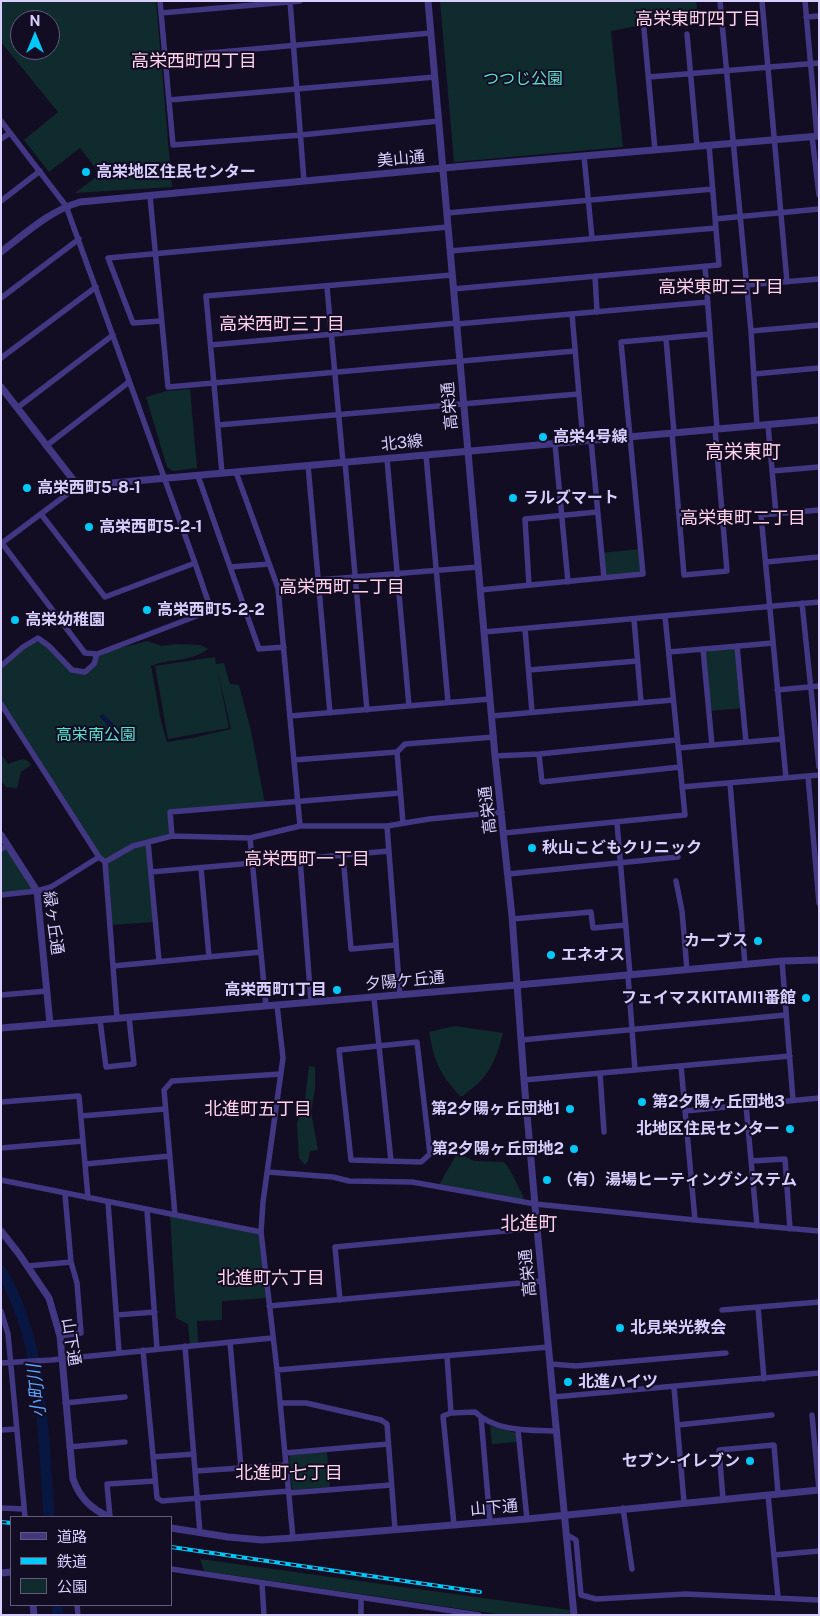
<!DOCTYPE html>
<html>
<head>
<meta charset="utf-8">
<style>
  body { margin:0 }
  #map { position:relative; width:820px; height:1616px; overflow:hidden; background:#130d23; font-family:"Public Sans","Noto Sans JP",sans-serif }
  canvas { display:block }
  .frame { position:absolute; inset:0; border:2px solid #d9cfff; pointer-events:none }
  .legend { position:absolute; left:10px; top:1516px; width:162px; height:90px; box-sizing:border-box; background:#130d23; border:1px solid #625b7b; margin:0; padding:6px 9px; list-style:none; font-size:15px; color:#d9cfff }
  .legend li { display:flex; align-items:center; gap:10px; height:25px }
  .legend b { width:25px; border:1px solid #625b7b }
  .north { position:absolute; left:10px; top:10px; width:50px; height:50px; box-sizing:border-box; background:#130d23; border:1px solid #625b7b; border-radius:50%; rotate:0deg; font-size:14px; font-weight:700; line-height:20px; text-align:center; color:#d9cfff }
  .north::after { content:''; display:block; margin:auto; width:18px; height:22px; background:#00c9fa; clip-path:polygon(50% 0,100% 100%,50% 72%,0 100%) }
</style>
</head>
<body>
<div id="map">
<canvas width="820" height="1616"></canvas>
<div class="frame"></div>
<ul class="legend">
<li><b style="height:6px;background:#413783"></b>道路</li>
<li><b style="height:6px;background:#00c9fa"></b>鉄道</li>
<li><b style="height:14px;background:#102b2d"></b>公園</li>
</ul>
<div class="north">N</div>
</div>
<script>
const c = document.querySelector('canvas').getContext('2d');
c.lineJoin = 'round';
function fill(path, color) { c.fillStyle = color; c.fill(path, 'evenodd'); }
function stroke(path, color, width, dash) { c.strokeStyle = color; c.lineWidth = width; c.lineCap = dash ? 'butt' : 'round'; c.setLineDash(dash || []); c.stroke(path); }
function label(font, color, halo, rows, align = 'center') {
  c.font = font + ' "Public Sans","Noto Sans JP",sans-serif'; c.lineWidth = 4; c.setLineDash([]); c.textBaseline = 'middle'; c.strokeStyle = halo; c.fillStyle = color; for (const [text, x, y, turn = 0] of rows) {
    c.save(); c.translate(x, y); c.rotate((+turn || 0) * Math.PI / 180); c.textAlign = isNaN(turn) ? turn : align; if (halo) c.strokeText(text, 0, 0); c.fillText(text, 0, 0); c.restore();
  }
}
fill(new Path2D(`
  M 1,1 L 156,1 L 172,187 L 75,193 L 100,174 L 80,148 L 49,172 L 24,140 L 58,112 L 1,42 ZM 20,20 L 50,20 L 50,50 L 20,50 Z
  M 440,1 L 696,1 L 698,14 L 611,31 L 623,147 L 454,162 Z
  M 190,389 L 197,468 L 173,471 L 167,467 L 146,397 L 166,391 Z
  M 640,549 L 643,574 L 604,578 L 601,553 Z
  M 38,638 L 72,670 L 86,670 L 97,654 L 147,641 L 162,646 L 177,644 L 200,645 L 208,649 C 186,664 173,657 151,666 L 161,721 L 167,742 L 192,738 L 231,729 L 217,668 L 229,728 L 168,739 L 155,666 L 215,657 L 216,664 L 224,663 L 230,684 L 239,685 L 251,731 L 265,804 L 171,812 L 172,836 L 148,843 L 155,922 L 110,925 L 105,862 L 1,704 L 1,666 Z
  M 737,646 L 743,708 L 709,711 L 703,649 Z
  M 1,754 L 8,764 C 17,761 26,755 31,765 L 21,772 L 17,788 L 6,787 L 1,781 Z
  M 8,845 L 37,891 L 1,895 L 1,849 Z
  M 455,1026 L 503,1033 C 495,1064 489,1076 463,1096 L 460,1096 C 439,1072 435,1064 429,1032 Z
  M 309,1066 L 315,1067 L 315,1089 L 311,1112 L 318,1150 L 310,1151 L 308,1161 L 305,1165 L 299,1158 L 297,1123 L 305,1099 Z
  M 457,1153 L 474,1161 L 504,1162 L 510,1170 L 524,1198 L 520,1200 L 439,1185 Z
  M 170,1214 L 261,1232 L 268,1298 L 222,1301 L 222,1320 L 197,1321 L 198,1345 L 190,1346 L 188,1324 L 176,1318 Z
  M 490,1426 L 516,1433 L 518,1442 L 492,1444 Z
  M 327,1452 L 330,1487 L 292,1490 L 289,1455 Z
  M 200,1559 L 570,1610 L 570,1615 L 503,1615 L 204,1571 Z`), '#102b2d');
fill(new Path2D(`
  M 103,714 C 109,720 119,727 117,736 L 113,735 L 103,720 L 99,716 Z`), '#081741');
stroke(new Path2D(`
  M 1,1271 C 44,1342 43,1436 49,1517
  M 57,1605 L 58,1615`), '#081741', 11);
stroke(new Path2D(`
  M 160,1 L 173,145 L 301,135 L 439,121
  M 290,1 L 304,181
  M 720,1 L 751,331 L 757,426
  M 762,1 L 787,282
  M 805,1 L 817,136
  M 161,13 L 300,1
  M 806,17 L 819,16
  M 644,29 L 655,150
  M 687,34 L 697,146
  M 165,57 L 431,33
  M 649,77 L 819,63
  M 169,100 L 435,77
  M 1,121 L 66,206 L 195,563 L 209,604 L 207,612 L 97,654 L 85,653 L 1,542
  M 812,136 L 819,195
  M 1,139 L 10,133
  M 584,156 L 592,238
  M 150,196 L 168,387 L 575,351
  M 1,201 L 40,171
  M 447,213 L 713,189
  M 715,219 L 819,209
  M 450,251 L 716,228
  M 705,266 L 717,429
  M 595,276 L 597,312
  M 746,285 L 819,279
  M 327,287 L 343,462
  M 453,289 L 719,265 L 709,145
  M 1,298 L 79,239
  M 572,314 L 583,441
  M 161,321 L 133,323 L 108,258 L 448,227
  M 457,324 L 708,302
  M 751,331 L 819,325
  M 666,338 L 674,433
  M 211,345 L 457,323
  M 1,358 L 96,287
  M 754,374 L 819,368
  M 17,408 L 113,335
  M 218,425 L 578,394
  M 768,425 L 776,514
  M 672,433 L 684,575 L 727,571 L 715,429
  M 591,440 L 604,578
  M 555,444 L 568,582
  M 46,446 L 129,382
  M 426,455 L 448,702
  M 387,459 L 409,706
  M 345,462 L 367,710
  M 308,465 L 330,713
  M 772,471 L 819,467
  M 236,472 L 278,588 L 300,826
  M 222,473 L 206,296 L 452,275
  M 198,476 L 259,649 L 284,647
  M 41,514 L 105,597 L 195,563
  M 2,543 L 78,486
  M 766,562 L 819,557
  M 230,567 L 269,564
  M 318,580 L 478,567
  M 529,585 L 525,519 L 597,512
  M 480,590 L 643,574 L 621,342 L 710,334
  M 802,603 L 819,767
  M 634,619 L 641,702
  M 525,629 L 532,712
  M 484,632 L 819,602
  M 737,646 L 746,742
  M 703,649 L 712,745
  M 669,652 L 773,643
  M 1,666 L 23,647 L 38,638 L 49,646 L 72,670 L 85,672 L 94,664 L 97,654
  M 529,670 L 637,661
  M 777,690 L 819,686
  M 1,704 L 99,857 L 105,862 L 117,1018
  M 290,716 L 490,699
  M 492,716 L 673,700
  M 678,748 L 782,739
  M 397,752 L 403,823
  M 539,754 L 542,782 L 680,767
  M 495,756 L 539,754 L 677,740
  M 294,760 L 397,752 L 405,744 L 494,737
  M 808,776 L 819,903
  M 786,778 L 761,515 L 819,510
  M 730,783 L 745,965
  M 682,787 L 819,775
  M 617,823 L 630,975
  M 387,826 L 400,995
  M 504,833 L 685,815 L 665,616
  M 172,836 L 170,812 L 400,793
  M 250,838 L 266,1006
  M 148,842 L 159,961
  M 1,849 L 8,845
  M 343,855 L 351,949 L 396,945
  M 300,859 L 311,1002
  M 105,862 L 133,846 L 172,836 L 250,838 L 300,826 L 387,826 L 429,819 L 502,812
  M 201,868 L 209,956
  M 151,872 L 389,851
  M 508,874 L 678,857
  M 676,881 L 682,911 L 687,970
  M 1,895 L 37,891 L 51,887 L 99,857
  M 512,919 L 591,912 L 593,928 L 626,925
  M 782,961 L 793,1100
  M 113,966 L 261,952
  M 628,975 L 635,1070
  M 1,995 L 47,991
  M 374,998 L 391,1161
  M 277,1005 L 283,1058 L 263,1202 L 261,1232 L 277,1370 L 293,1538
  M 100,1020 L 106,1067 L 134,1064 L 129,1017
  M 521,1040 L 786,1015
  M 417,1042 L 430,1154 L 421,1162 L 351,1160 L 339,1050 Z
  M 681,1066 L 695,1220
  M 600,1073 L 604,1132
  M 524,1080 L 790,1056
  M 1,1102 L 79,1096 L 88,1198
  M 746,1105 L 757,1226
  M 685,1111 L 819,1098
  M 81,1116 L 165,1109
  M 1,1148 L 83,1141
  M 752,1161 L 785,1159 L 790,1229
  M 85,1164 L 170,1156
  M 268,1172 L 333,1177 L 349,1181 L 412,1182 L 535,1204 L 695,1220 L 819,1231
  M 1,1180 L 261,1232
  M 108,1202 L 119,1352
  M 147,1210 L 157,1349
  M 175,1215 L 164,1090 L 172,1081 L 281,1074
  M 28,1266 L 71,1262 L 65,1194
  M 340,1300 L 335,1247 L 537,1228
  M 269,1306 L 542,1281
  M 758,1307 L 764,1379
  M 722,1310 L 819,1302
  M 1,1311 L 8,1334 L 25,1517
  M 117,1315 L 155,1312
  M 60,1336 L 81,1333 L 77,1283 L 71,1262
  M 230,1342 L 241,1468
  M 185,1346 L 200,1533
  M 143,1350 L 157,1498 L 162,1501 L 289,1491
  M 447,1356 L 451,1413
  M 1,1363 L 51,1360 L 272,1338
  M 551,1364 L 576,1366 L 726,1353
  M 277,1370 L 549,1347
  M 674,1387 L 684,1502
  M 554,1397 L 819,1373
  M 65,1403 L 125,1397
  M 280,1403 L 306,1403 L 381,1420 L 387,1424 L 395,1529
  M 812,1415 L 819,1490
  M 481,1417 L 490,1522
  M 678,1425 L 772,1415
  M 1,1430 L 16,1429
  M 518,1430 L 527,1519
  M 69,1447 L 125,1442
  M 285,1453 L 388,1444
  M 153,1457 L 194,1454
  M 196,1471 L 286,1465
  M 289,1493 L 391,1485
  M 768,1495 L 778,1597
  M 723,1499 L 719,1450 L 774,1445 L 778,1493
  M 1,1508 L 24,1509
  M 623,1508 L 632,1569
  M 110,1517 L 107,1484 L 155,1481
  M 454,1525 L 443,1416 L 451,1413 L 475,1412 C 496,1432 529,1430 557,1431
  M 566,1534 L 576,1540 L 581,1595 L 596,1599 L 686,1594 L 819,1600
  M 774,1555 L 819,1551
  M 171,1569 L 479,1615
  M 262,1584 L 264,1615
  M 361,1598 L 361,1615
  M 77,1605 L 78,1615`), '#413783', 5.5);
stroke(new Path2D(`
  M 428,1 L 495,756 L 512,916 L 524,1080 L 537,1228 L 574,1615
  M 1,252 C 26,233 49,211 80,202 L 465,166 L 819,136
  M 1,387 L 78,486 L 819,420
  M 1,835 L 37,891 L 50,1024
  M 1,1028 L 517,985 L 782,961 L 819,960
  M 1,1231 L 19,1254 L 49,1298 L 60,1336 L 73,1479 C 80,1498 90,1508 109,1517
  M 171,1528 L 228,1537 L 262,1540 L 293,1538 L 527,1519 L 819,1490
  M 1,1573 L 11,1572
  M 33,1605 L 34,1615`), '#413783', 7);
const rail = new Path2D(`
  M 1,1522 L 11,1523
  M 171,1547 L 480,1592`);
stroke(rail, '#00c9fa', 4);
stroke(rail, '#130d23', 2, [5.5]);
for (const [x, y, r, color] of [
  [86,172,5,"#00c9fa"],
  [543,437,5,"#00c9fa"],
  [27,488,5,"#00c9fa"],
  [513,498,5,"#00c9fa"],
  [89,527,5,"#00c9fa"],
  [147,610,5,"#00c9fa"],
  [15,620,5,"#00c9fa"],
  [532,848,5,"#00c9fa"],
  [758,941,5,"#00c9fa"],
  [551,955,5,"#00c9fa"],
  [337,990,5,"#00c9fa"],
  [806,998,5,"#00c9fa"],
  [642,1102,5,"#00c9fa"],
  [570,1109,5,"#00c9fa"],
  [790,1129,5,"#00c9fa"],
  [574,1149,5,"#00c9fa"],
  [547,1180,5,"#00c9fa"],
  [620,1328,5,"#00c9fa"],
  [568,1382,5,"#00c9fa"],
  [750,1461,5,"#00c9fa"]
]) { const dot = new Path2D(); dot.arc(x, y, r, 0, 2 * Math.PI); c.fillStyle = color; c.fill(dot); stroke(dot, '#130d23', 2); }
label('16px', '#58e2cd', '#130d23', [
  ["つつじ公園",523,79],
  ["高栄南公園",96,735]
]);
label('16px', '#d9cfff', '#130d23', [
  ["美山通",401,159,-5],
  ["高栄通",450,406,-95],
  ["北3線",402,443,-6],
  ["高栄通",488,810,-97],
  ["緑ヶ丘通",53,923,82],
  ["夕陽ケ丘通",405,981,-5],
  ["高栄通",528,1273,-96],
  ["山下通",71,1342,81],
  ["山下通",494,1508,-5]
]);
label('bold 16px', '#d9cfff', '#130d23', [
  ["高栄地区住民センター",96,172],
  ["高栄4号線",553,437],
  ["高栄西町5-8-1",37,488],
  ["ラルズマート",523,498],
  ["高栄西町5-2-1",99,527],
  ["高栄西町5-2-2",157,610],
  ["高栄幼稚園",25,620],
  ["秋山こどもクリニック",542,848],
  ["カーブス",748,941,"right"],
  ["エネオス",561,955],
  ["高栄西町1丁目",327,990,"right"],
  ["フェイマスKITAMI1番館",796,998,"right"],
  ["第2夕陽ヶ丘団地3",652,1102],
  ["第2夕陽ヶ丘団地1",560,1109,"right"],
  ["北地区住民センター",780,1129,"right"],
  ["第2夕陽ヶ丘団地2",564,1149,"right"],
  ["（有）湯場ヒーティングシステム",557,1180],
  ["北見栄光教会",630,1328],
  ["北進ハイツ",578,1382],
  ["セブン-イレブン",740,1461,"right"]
], 'left');
label('18px', '#ffd1ea', '#130d23', [
  ["高栄東町四丁目",698,19],
  ["高栄西町四丁目",194,61],
  ["高栄東町三丁目",721,287],
  ["高栄西町三丁目",282,324],
  ["高栄東町二丁目",743,518],
  ["高栄西町二丁目",342,587],
  ["高栄西町一丁目",307,859],
  ["北進町五丁目",258,1109],
  ["北進町六丁目",271,1278],
  ["北進町七丁目",289,1473]
]);
label('italic 18px', '#5da4ff', '#130d23', [
  ["小町川",37,1391,-96]
]);
label('19px', '#ffd1ea', '#130d23', [
  ["高栄東町",743,452],
  ["北進町",529,1224]
]);
</script>
</body>
</html>
